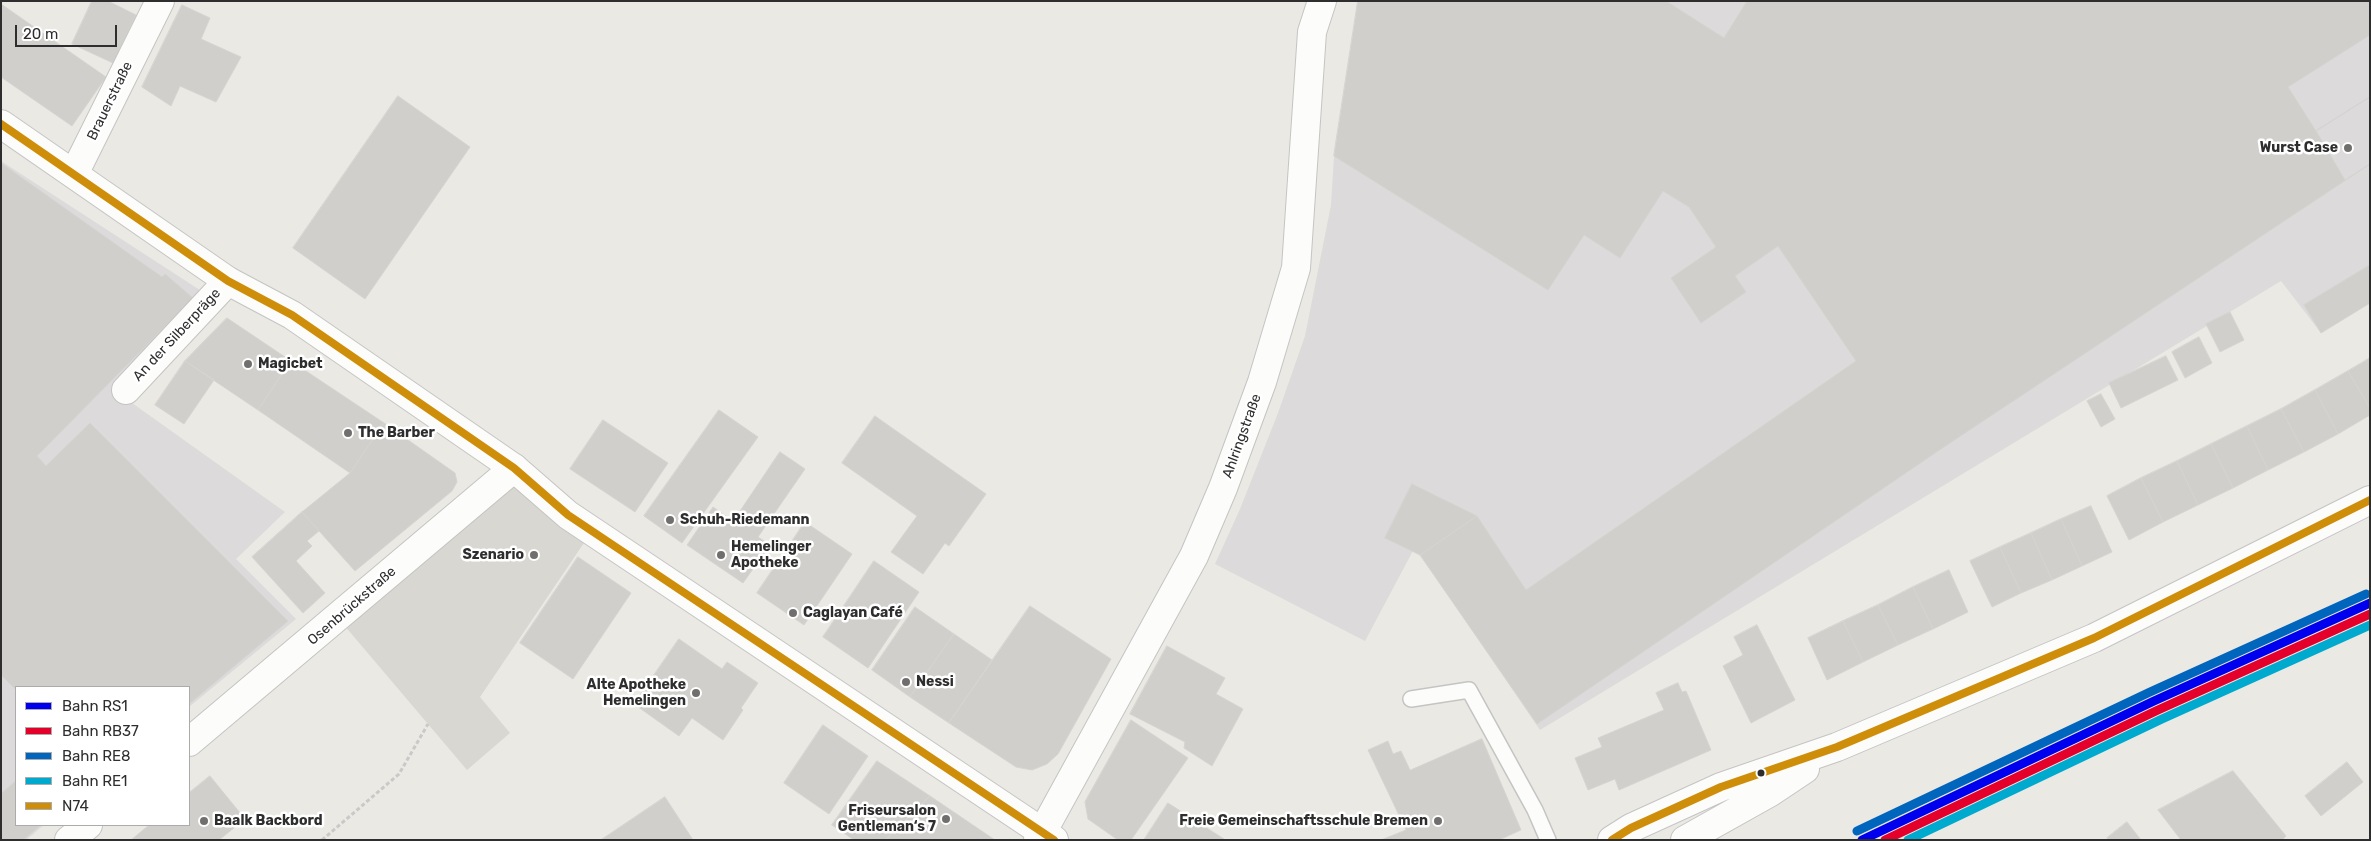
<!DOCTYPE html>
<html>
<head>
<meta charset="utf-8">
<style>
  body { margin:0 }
  #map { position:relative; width:2371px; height:841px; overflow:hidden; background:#ebe9e4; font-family:Rubik,sans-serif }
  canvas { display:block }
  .frame { position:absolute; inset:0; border:2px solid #2e2e2e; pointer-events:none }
  .legend { position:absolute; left:15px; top:686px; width:175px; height:140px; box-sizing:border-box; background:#fff; border:1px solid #ababab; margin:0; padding:6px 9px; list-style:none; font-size:15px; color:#2e2e2e }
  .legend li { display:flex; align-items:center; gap:10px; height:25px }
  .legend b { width:25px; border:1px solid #ababab }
  .scale { position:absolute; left:15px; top:25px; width:102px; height:22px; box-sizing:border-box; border:2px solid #2e2e2e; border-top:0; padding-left:6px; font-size:15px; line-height:18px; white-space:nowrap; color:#2e2e2e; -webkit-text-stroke:4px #fff; paint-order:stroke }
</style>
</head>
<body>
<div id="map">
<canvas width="2371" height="841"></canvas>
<div class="frame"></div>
<ul class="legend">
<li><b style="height:6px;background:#00e"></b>Bahn RS1</li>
<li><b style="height:6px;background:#e4002b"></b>Bahn RB37</li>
<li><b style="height:6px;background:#0065bd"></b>Bahn RE8</li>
<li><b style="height:6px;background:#00a9ce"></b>Bahn RE1</li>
<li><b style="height:6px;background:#cf8e09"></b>N74</li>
</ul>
<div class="scale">20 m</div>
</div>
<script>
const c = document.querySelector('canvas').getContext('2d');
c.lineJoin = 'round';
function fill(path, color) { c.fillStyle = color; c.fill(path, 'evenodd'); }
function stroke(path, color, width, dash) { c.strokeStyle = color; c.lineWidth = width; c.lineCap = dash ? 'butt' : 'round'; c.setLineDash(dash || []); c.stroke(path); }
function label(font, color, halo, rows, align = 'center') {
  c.font = font + ' Rubik,sans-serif'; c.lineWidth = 5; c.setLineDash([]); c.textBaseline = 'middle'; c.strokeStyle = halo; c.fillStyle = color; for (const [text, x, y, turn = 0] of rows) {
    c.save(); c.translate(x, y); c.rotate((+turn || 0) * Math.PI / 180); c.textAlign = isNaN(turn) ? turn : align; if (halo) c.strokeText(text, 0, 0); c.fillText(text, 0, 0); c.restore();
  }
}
fill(new Path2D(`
  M 1358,1 L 2370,1 L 2370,303 L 2321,333 L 2281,281 L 1540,730 L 1415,547 L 1365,641 L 1215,564 L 1240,509 L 1278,413 L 1305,336 L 1331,205 L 1334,156 Z
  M 1,161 L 206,294 L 111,388 L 285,512 L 236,559 L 296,619 L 189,707 L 189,687 L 16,687 L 16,825 L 44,825 L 26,840 L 1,840 Z`), '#dcdadb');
fill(new Path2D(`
  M 514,468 L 592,531 L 480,697 L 510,733 L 467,770 L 338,618 Z`), '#d9d7d2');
const building = new Path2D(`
  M 92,1 L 108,1 L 136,15 L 113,63 L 72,44 Z
  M 1358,1 L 1666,1 L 1724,38 L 1747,1 L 2370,1 L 2370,35 L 2288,87 L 2316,131 L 2370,97 L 2370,164 L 1941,449 L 1537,724 L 1420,555 L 1477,516 L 1526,590 L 1856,361 L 1778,246 L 1735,276 L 1746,292 L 1701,323 L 1671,278 L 1716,247 L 1689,207 L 1663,191 L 1620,258 L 1584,235 L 1548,290 L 1334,156 Z
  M 1,4 L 106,77 L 72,126 L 1,77 Z
  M 182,5 L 210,18 L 201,39 L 241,57 L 216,102 L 180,86 L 171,106 L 142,87 Z
  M 398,96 L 470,147 L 365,299 L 293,248 Z
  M 2370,97 L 2370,164 L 2345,180 L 2316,131 Z
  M 1,163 L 162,277 L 165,274 L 193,298 L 37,456 L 46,466 L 90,423 L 288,621 L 189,704 L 189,687 L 16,687 L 16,690 L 1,675 Z
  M 2370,265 L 2370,303 L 2321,333 L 2304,305 Z
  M 2230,312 L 2244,340 L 2220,352 L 2206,324 Z
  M 227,318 L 291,361 L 258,410 L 185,361 Z
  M 2199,337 L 2212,363 L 2185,378 L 2172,352 Z
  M 2166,356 L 2178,380 L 2121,408 L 2109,383 Z
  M 2370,358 L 2370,408 L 2348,371 Z
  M 185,361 L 214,380 L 184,424 L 155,405 Z
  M 291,361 L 384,423 L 350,473 L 258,410 Z
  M 2348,371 L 2370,408 L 2370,415 L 2338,434 L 2315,390 Z
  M 2315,390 L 2338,434 L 2304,452 L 2281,409 Z
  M 2101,394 L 2115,419 L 2101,427 L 2087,401 Z
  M 2281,409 L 2304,452 L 2268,470 L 2247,426 Z
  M 719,410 L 758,437 L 682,543 L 644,516 Z
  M 875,416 L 986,494 L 949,546 L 945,543 L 923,574 L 891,552 L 917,516 L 842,463 Z
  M 603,420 L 668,463 L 635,512 L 570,469 Z
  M 384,423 L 455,473 L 457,482 L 452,491 L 355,571 L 302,512 L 350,473 Z
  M 2247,426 L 2268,470 L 2233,488 L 2211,444 Z
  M 2211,444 L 2233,488 L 2198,505 L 2177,461 Z
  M 780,452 L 805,469 L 758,537 L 770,545 L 743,583 L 687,545 L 713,507 L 733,521 Z
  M 2177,461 L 2198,505 L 2163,522 L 2141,478 Z
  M 2141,478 L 2163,522 L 2129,540 L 2107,496 Z
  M 1412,484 L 1477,516 L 1420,555 L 1385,538 Z
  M 2091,506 L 2112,552 L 2082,566 L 2061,519 Z
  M 302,512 L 319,531 L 307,541 L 312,546 L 296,561 L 325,593 L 303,613 L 252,557 Z
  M 2061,519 L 2082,566 L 2052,580 L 2031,533 Z
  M 805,522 L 852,554 L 804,625 L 757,593 Z
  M 2031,533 L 2052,580 L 2021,593 L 2000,547 Z
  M 2000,547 L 2021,593 L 1992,607 L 1970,561 Z
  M 578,557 L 631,593 L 573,679 L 520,643 Z
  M 874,561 L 919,592 L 868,668 L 823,637 Z
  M 1949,570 L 1968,612 L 1933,629 L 1913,587 Z
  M 1913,587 L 1933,629 L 1898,645 L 1878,605 Z
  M 1878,605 L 1898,645 L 1863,662 L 1843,621 Z
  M 1030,606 L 1111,659 L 1058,754 L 1047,764 L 1032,770 L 1016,767 L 949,723 Z
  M 915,607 L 954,634 L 910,697 L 872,670 Z
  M 1843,621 L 1863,662 L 1827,680 L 1808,638 Z
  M 1757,625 L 1795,700 L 1751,723 L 1723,666 L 1743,655 L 1734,637 Z
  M 954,634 L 992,660 L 949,723 L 910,697 Z
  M 679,639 L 722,669 L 727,662 L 758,683 L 741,708 L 743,710 L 723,740 L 692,718 L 679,736 L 634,704 Z
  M 1167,646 L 1225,678 L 1216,694 L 1243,709 L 1212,766 L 1184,748 L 1185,742 L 1130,714 Z
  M 1678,683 L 1682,692 L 1686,691 L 1711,750 L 1619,790 L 1615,779 L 1588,790 L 1575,758 L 1602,747 L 1598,738 L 1664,710 L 1656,693 Z
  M 1131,720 L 1188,758 L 1131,840 L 1118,840 L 1088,819 L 1085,802 Z
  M 823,725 L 868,756 L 829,814 L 784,783 Z
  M 1482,739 L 1521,830 L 1499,840 L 1381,840 L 1406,830 L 1368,750 L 1388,741 L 1393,754 L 1401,751 L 1410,770 Z
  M 877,761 L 930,796 L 886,840 L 854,840 L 832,825 Z
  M 2347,762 L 2363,782 L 2321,816 L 2305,796 Z
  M 2233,771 L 2286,836 L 2282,840 L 2181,840 L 2158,810 Z
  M 210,776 L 245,819 L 219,840 L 131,840 L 149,825 L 189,825 L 189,793 Z
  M 16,781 L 16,825 L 41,825 L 23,840 L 1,840 L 1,794 Z
  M 930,796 L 995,840 L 886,840 Z
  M 665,797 L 693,840 L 601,840 Z
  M 1168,803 L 1224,839 L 1223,840 L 1144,840 Z
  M 2127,822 L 2141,840 L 2109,840 L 2107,838 Z`);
fill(building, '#d0cfcb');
stroke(building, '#d6d4d0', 1);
const lane = new Path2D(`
  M 1411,699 L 1469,690 L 1535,810 L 1548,840`);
const street = new Path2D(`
  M 74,174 L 160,1
  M 126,390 L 228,281
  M 189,742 L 514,468
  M 69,840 L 88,825
  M 1038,840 L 1194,556 L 1223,488 L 1262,382 L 1296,268 L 1312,32 L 1322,1`);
const secondary = new Path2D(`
  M 1,124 L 228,281 L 292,315 L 514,468 L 568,515 L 1054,840
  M 1612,840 L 1631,828 L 1721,787 L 1837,747 L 2094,638 L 2370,500
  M 1685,840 L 1769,793 L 1805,769`);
stroke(lane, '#c5c4c4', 18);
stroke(street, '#c5c4c4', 30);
stroke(secondary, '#c5c4c4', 30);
stroke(new Path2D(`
  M 322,840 L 399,774 L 428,724`), '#c9c9c8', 3, [4, 2.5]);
stroke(lane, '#fcfcfb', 15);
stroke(street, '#fcfcfb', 28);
stroke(secondary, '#fcfcfb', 28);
stroke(new Path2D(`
  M 1,124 L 228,281 L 292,315 L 514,468 L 568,515 L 1054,840
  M 1612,840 L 1631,828 L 1721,787 L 1837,747 L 2094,638 L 2370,500`), '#cf8e09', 8);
stroke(new Path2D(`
  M 1862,840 L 2154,701 L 2370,603`), '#00e', 9);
stroke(new Path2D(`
  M 1885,840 L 2158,710 L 2370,614`), '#e4002b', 9);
stroke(new Path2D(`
  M 1857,831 L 2150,692 L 2366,594`), '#0065bd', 9);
stroke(new Path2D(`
  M 1908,840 L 2162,719 L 2370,625`), '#00a9ce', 9);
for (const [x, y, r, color] of [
  [2348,148,5,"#706f6e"],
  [248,364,5,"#706f6e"],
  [348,433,5,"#706f6e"],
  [670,520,5,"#706f6e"],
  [534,555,5,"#706f6e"],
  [721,555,5,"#706f6e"],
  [793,613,5,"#706f6e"],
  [906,682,5,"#706f6e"],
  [696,693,5,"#706f6e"],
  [1761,773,4.5,"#2e2e2e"],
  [946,819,5,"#706f6e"],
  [204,821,5,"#706f6e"],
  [1438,821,5,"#706f6e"]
]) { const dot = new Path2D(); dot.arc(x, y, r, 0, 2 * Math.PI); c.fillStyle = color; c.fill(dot); stroke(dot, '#fff', 2); }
label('14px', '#2e2e2e', '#fff', [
  ["Brauerstraße",110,101,-64],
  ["An der Silberpräge",177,335,-47],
  ["Ahlringstraße",1242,436,-70],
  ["Osenbrückstraße",352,606,-41]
]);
label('bold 14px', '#2e2e2e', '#fff', [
  ["Wurst Case",2338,148,"right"],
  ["Magicbet",258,364],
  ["The Barber",358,433],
  ["Schuh-Riedemann",680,520],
  ["Hemelinger",731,547],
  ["Apotheke",731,563],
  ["Szenario",524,555,"right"],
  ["Caglayan Café",803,613],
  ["Nessi",916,682],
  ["Alte Apotheke",686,685,"right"],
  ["Hemelingen",686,701,"right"],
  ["Friseursalon",936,811,"right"],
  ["Gentleman‘s 7",936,827,"right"],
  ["Baalk Backbord",214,821],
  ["Freie Gemeinschaftsschule Bremen",1428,821,"right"]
], 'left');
</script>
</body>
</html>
